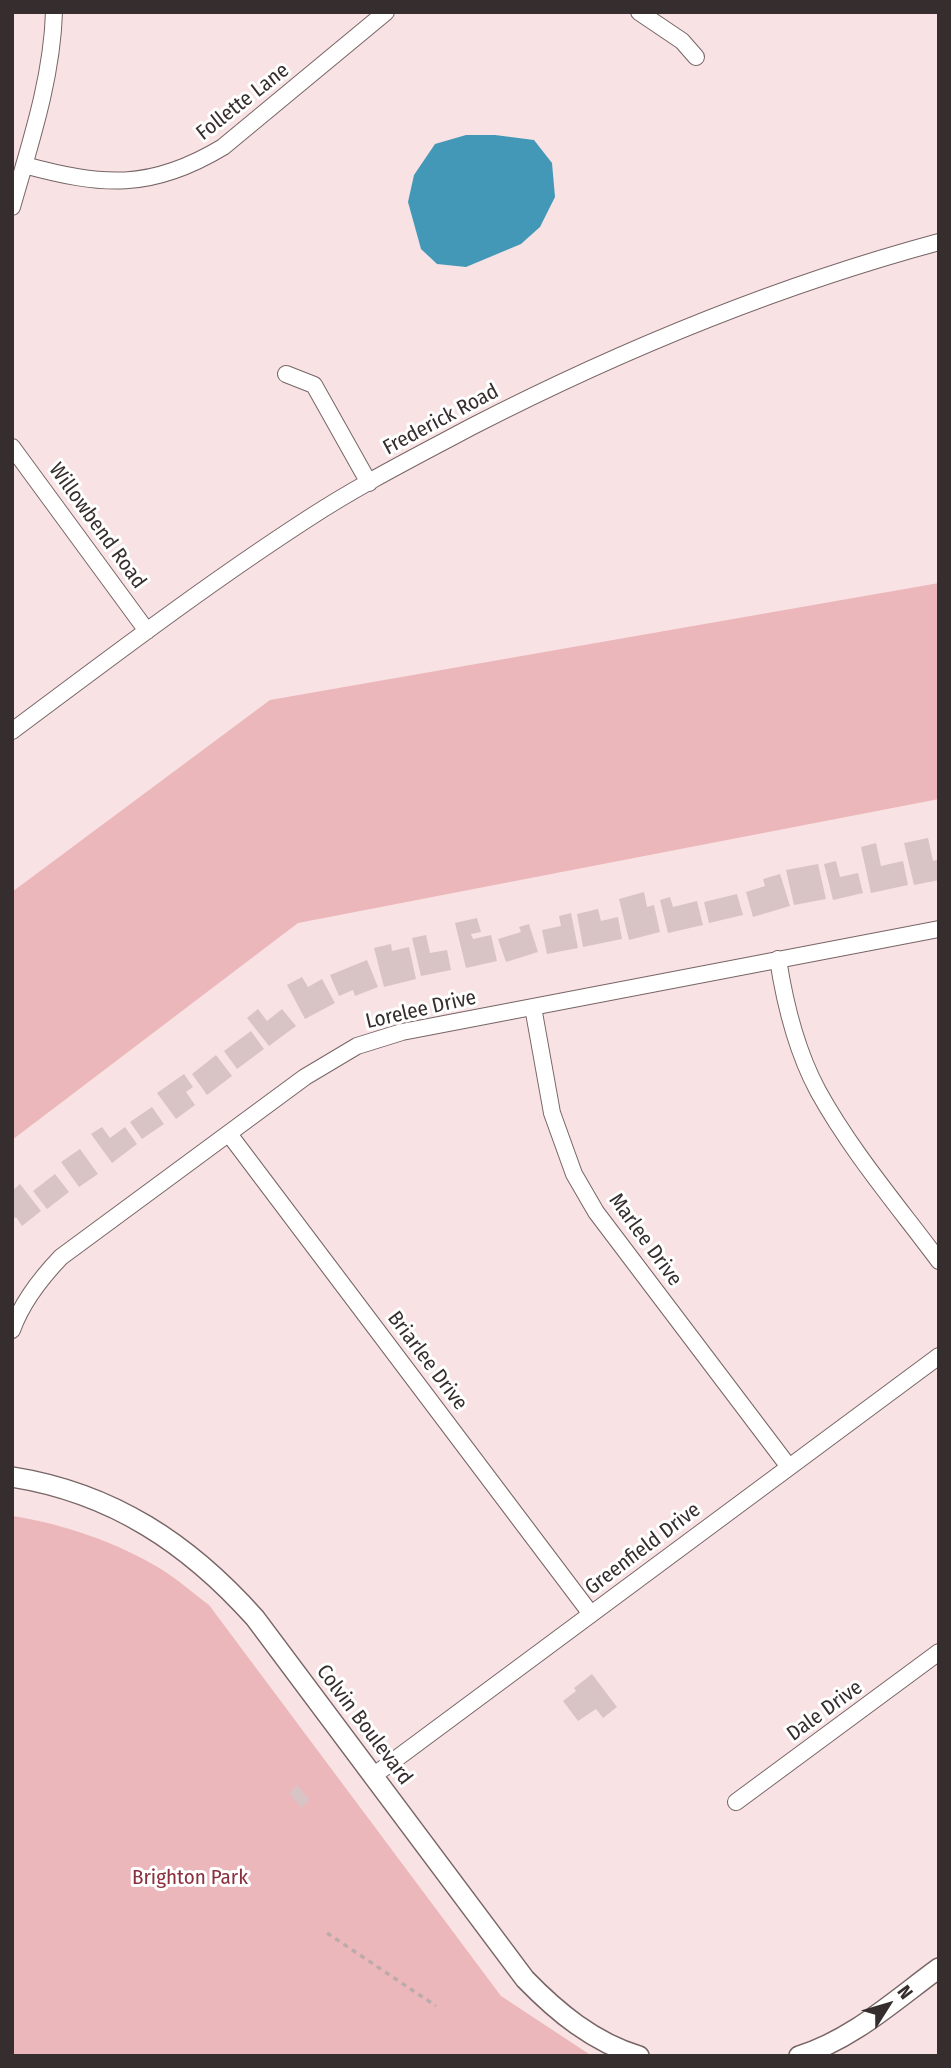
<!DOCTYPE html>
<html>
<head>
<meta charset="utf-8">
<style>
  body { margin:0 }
  #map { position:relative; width:951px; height:2068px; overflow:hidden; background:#f8e2e3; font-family:"Fira Sans Condensed",sans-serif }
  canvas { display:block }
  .frame { position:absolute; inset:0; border:14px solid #362e2e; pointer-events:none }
  .north { position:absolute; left:853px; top:1970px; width:70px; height:70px; -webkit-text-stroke:5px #fff; paint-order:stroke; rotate:53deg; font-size:19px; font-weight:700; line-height:28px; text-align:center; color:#362e2e }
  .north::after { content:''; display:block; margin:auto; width:24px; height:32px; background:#362e2e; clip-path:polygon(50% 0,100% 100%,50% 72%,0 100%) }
</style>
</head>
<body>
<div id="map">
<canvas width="951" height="2068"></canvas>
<div class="frame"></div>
<div class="north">N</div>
</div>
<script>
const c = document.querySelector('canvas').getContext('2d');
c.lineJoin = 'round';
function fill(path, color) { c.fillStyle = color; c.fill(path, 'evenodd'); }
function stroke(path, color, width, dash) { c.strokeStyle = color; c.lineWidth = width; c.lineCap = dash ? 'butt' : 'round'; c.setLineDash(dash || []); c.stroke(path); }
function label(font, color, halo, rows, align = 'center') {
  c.font = font + ' "Fira Sans Condensed",sans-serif'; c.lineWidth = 6; c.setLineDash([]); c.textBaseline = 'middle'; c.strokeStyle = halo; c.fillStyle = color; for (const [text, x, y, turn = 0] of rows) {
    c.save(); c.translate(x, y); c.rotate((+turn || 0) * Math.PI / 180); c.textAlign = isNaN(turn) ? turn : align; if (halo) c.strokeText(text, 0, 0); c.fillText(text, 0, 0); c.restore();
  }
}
fill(new Path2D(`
  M 939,583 L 939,799 L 298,923 L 12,1140 L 12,892 L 270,700 Z
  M 12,1516 C 64,1524 116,1542 161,1569 C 177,1579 193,1593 209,1605 L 501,1996 L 592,2056 L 12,2056 Z`), '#ecb7bb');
fill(new Path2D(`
  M 466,135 L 495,135 L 534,140 L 552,163 L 555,197 L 540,227 L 521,244 L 466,267 L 437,264 L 421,249 L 408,202 L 414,175 L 435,144 Z`), '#4498b7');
fill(new Path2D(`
  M 928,838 L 933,861 L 939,859 L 939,880 L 914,885 L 904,843 Z
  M 876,843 L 881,866 L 903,861 L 908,885 L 871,893 L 861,847 Z
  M 836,861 L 840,877 L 858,873 L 863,893 L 833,900 L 824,864 Z
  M 818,864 L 826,899 L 794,905 L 786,870 Z
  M 780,874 L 790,906 L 753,917 L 746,892 L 765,886 L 763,879 Z
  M 644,892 L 647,907 L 654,905 L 660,932 L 629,940 L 619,899 Z
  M 737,894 L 743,915 L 709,923 L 704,902 Z
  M 670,897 L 673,907 L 697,901 L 703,925 L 668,933 L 660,900 Z
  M 598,909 L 601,921 L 618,917 L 622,939 L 583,947 L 577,914 Z
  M 571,913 L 578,948 L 547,954 L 542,930 L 561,926 L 559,916 Z
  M 477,918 L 481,932 L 471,934 L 473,939 L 491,935 L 497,961 L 466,968 L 455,923 Z
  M 529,924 L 538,952 L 506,962 L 498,939 L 521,932 L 519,927 Z
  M 426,935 L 430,953 L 447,950 L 451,970 L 421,976 L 412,938 Z
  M 391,944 L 392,951 L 409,947 L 416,979 L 384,987 L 374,948 Z
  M 367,960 L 378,987 L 355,996 L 353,990 L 339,996 L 330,975 Z
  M 302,977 L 308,987 L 322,979 L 335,1003 L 305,1019 L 287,985 Z
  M 258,1009 L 267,1021 L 282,1009 L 296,1026 L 269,1046 L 247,1018 Z
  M 251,1031 L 264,1049 L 237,1069 L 224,1051 Z
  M 216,1055 L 232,1076 L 207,1095 L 192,1074 Z
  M 184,1074 L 193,1087 L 186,1092 L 195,1105 L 176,1119 L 157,1093 Z
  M 152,1107 L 164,1124 L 142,1139 L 130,1122 Z
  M 102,1127 L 110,1138 L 125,1127 L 137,1144 L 112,1163 L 91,1134 Z
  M 80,1149 L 98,1174 L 79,1187 L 61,1162 Z
  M 55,1174 L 69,1192 L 47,1209 L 33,1191 Z
  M 20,1184 L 41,1211 L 22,1226 L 16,1217 L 12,1220 L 12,1191 Z
  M 592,1674 L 617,1707 L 603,1718 L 596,1709 L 578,1721 L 563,1701 L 576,1691 L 574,1688 Z
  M 297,1785 L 310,1800 L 301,1808 L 289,1793 Z`), '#d9c4c5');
const minor = new Path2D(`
  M 639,12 L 682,41 L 696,57
  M 24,165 C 102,186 150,191 223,147 L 386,12
  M 12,207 C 30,144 52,79 54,12
  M 286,374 L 314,385 L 369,483
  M 12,447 L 147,631
  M 12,731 C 110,658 207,584 309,518 C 361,484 417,456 471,427 C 621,350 776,286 939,242
  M 778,959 C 785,1005 796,1050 818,1091 C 851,1151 898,1206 939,1261
  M 533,1007 L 552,1113 L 574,1174 L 596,1212 L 789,1467
  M 229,1134 L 591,1614
  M 12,1330 C 22,1302 40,1279 61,1257 L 305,1077 L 357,1046 L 402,1032 L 939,929
  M 373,1776 L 939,1356
  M 736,1802 L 939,1652`);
const tertiary = new Path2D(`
  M 12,1477 C 113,1493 189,1544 255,1618 L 525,1979 C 557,2012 593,2042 639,2056
  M 799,2056 C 852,2040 895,2000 939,1968`);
stroke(minor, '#786566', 18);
stroke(tertiary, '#786566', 22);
stroke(new Path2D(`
  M 327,1933 L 436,2006`), '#bdabac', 3.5, [5, 5]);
stroke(minor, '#fff', 16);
stroke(tertiary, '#fff', 19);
label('21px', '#362e2e', '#fff', [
  ["Follette Lane",243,102,-38],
  ["Frederick Road",441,420,-28],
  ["Willowbend Road",97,526,54],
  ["Lorelee Drive",421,1010,-13],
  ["Marlee Drive",645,1240,54],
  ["Briarlee Drive",427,1361,53],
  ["Greenfield Drive",643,1549,-37],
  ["Dale Drive",825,1711,-36],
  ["Colvin Boulevard",364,1725,53]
]);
label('21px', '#8a303e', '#fff', [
  ["Brighton Park",190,1878]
]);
</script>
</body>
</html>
